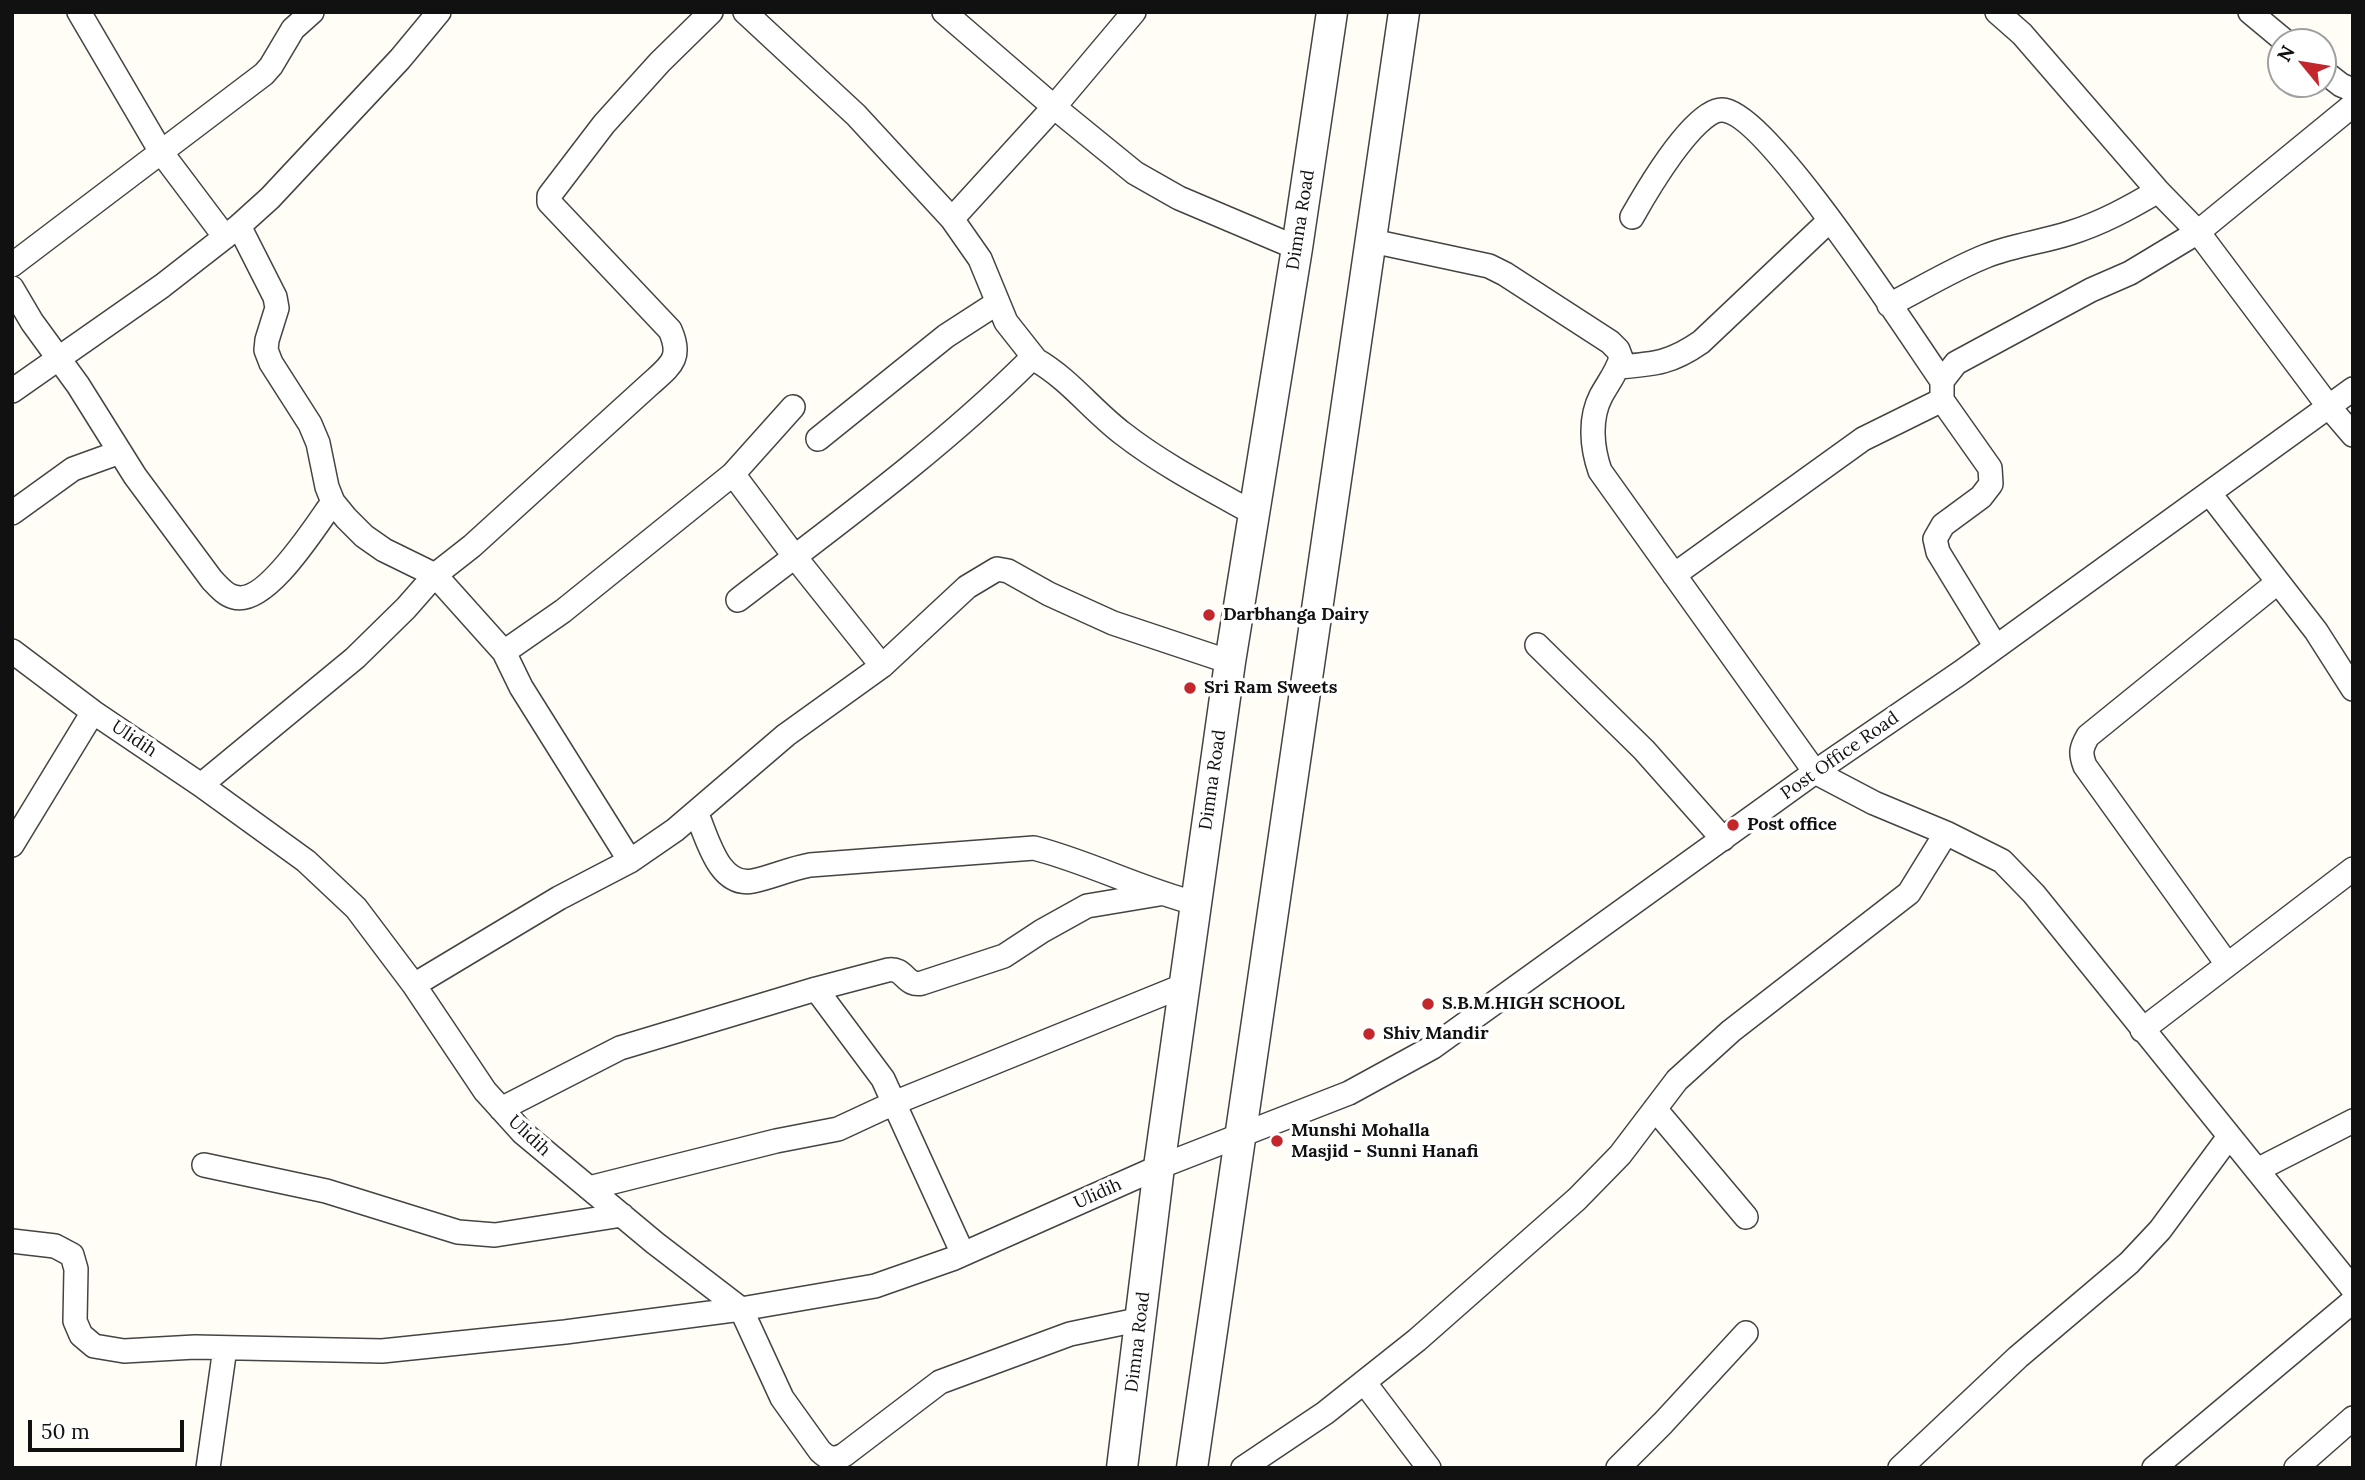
<!DOCTYPE html>
<html>
<head>
<meta charset="utf-8">
<style>
  body { margin:0 }
  #map { position:relative; width:2365px; height:1480px; overflow:hidden; background:#fffdf5; font-family:Lora,serif }
  canvas { display:block }
  .frame { position:absolute; inset:0; border:14px solid #111; pointer-events:none }
  .north { position:absolute; left:2267px; top:28px; width:70px; height:70px; box-sizing:border-box; background:#fff; border:2px solid #a0a0a0; border-radius:50%; rotate:300deg; font-size:19px; font-weight:700; line-height:28px; text-align:center; color:#111 }
  .north::after { content:''; display:block; margin:auto; width:24px; height:32px; background:#c4262e; clip-path:polygon(50% 0,100% 100%,50% 72%,0 100%) }
  .scale { position:absolute; left:28px; top:1420px; width:156px; height:32px; box-sizing:border-box; border:4px solid #111; border-top:0; padding-left:9px; font-size:21px; line-height:24px; white-space:nowrap; color:#111; -webkit-text-stroke:5px #fff; paint-order:stroke }
</style>
</head>
<body>
<div id="map">
<canvas width="2365" height="1480"></canvas>
<div class="frame"></div>
<div class="north">N</div>
<div class="scale">50 m</div>
</div>
<script>
const c = document.querySelector('canvas').getContext('2d');
c.lineJoin = 'round';
function stroke(path, color, width, dash) { c.strokeStyle = color; c.lineWidth = width; c.lineCap = dash ? 'butt' : 'round'; c.setLineDash(dash || []); c.stroke(path); }
function label(font, color, halo, rows, align = 'center') {
  c.font = font + ' Lora,serif'; c.lineWidth = 7; c.setLineDash([]); c.textBaseline = 'middle'; c.strokeStyle = halo; c.fillStyle = color; for (const [text, x, y, turn = 0] of rows) {
    c.save(); c.translate(x, y); c.rotate((+turn || 0) * Math.PI / 180); c.textAlign = isNaN(turn) ? turn : align; if (halo) c.strokeText(text, 0, 0); c.fillText(text, 0, 0); c.restore();
  }
}
const minor = new Path2D(`
  M 79,12 L 161,152 L 225,237
  M 745,12 L 856,115 L 952,219 L 980,259 L 1006,322 L 1036,360
  M 944,12 L 1054,107 L 1135,173 L 1179,198 L 1297,248
  M 2250,12 L 2286,42
  M 2323,71 L 2341,85 L 2353,90
  M 2353,105 L 2198,232 L 2329,407 L 2353,435
  M 1632,217 C 1645,194 1694,109 1722,110 C 1767,111 1911,337 1942,381
  M 952,219 L 1054,107 L 1134,12
  M 239,226 L 275,297 L 277,308 L 267,340 L 266,350 L 271,363 L 310,424 L 318,443 L 327,487 L 333,502 L 346,518 L 364,536 L 384,550 L 435,575 L 504,652 L 521,687 L 630,861
  M 1372,241 L 1489,266 L 1505,274 L 1610,342 L 1618,350 L 1621,358 C 1617,372 1608,383 1601,396 C 1589,419 1592,448 1600,471 L 1815,772 L 1874,803 L 1946,833 L 2002,861 L 2034,894 L 2353,1289
  M 12,265 L 264,74 L 271,66 L 293,29 L 312,12
  M 12,288 L 32,322 L 78,385 L 135,476 L 212,580 C 218,586 225,595 234,597 C 266,607 316,525 333,502
  M 1889,305 C 1921,289 1953,269 1986,256 C 2014,245 2042,242 2070,233 C 2102,223 2129,208 2158,191
  M 1619,367 C 1655,364 1671,363 1701,342 L 1830,220
  M 12,391 L 162,286 L 239,226 L 270,198 L 400,59 L 439,12
  M 818,439 L 946,336 L 997,303
  M 733,474 L 795,557 L 882,666
  M 2210,494 L 2316,631 L 2353,689
  M 12,513 L 73,469 L 120,452
  M 1674,575 L 1863,439 L 1942,400
  M 738,600 C 837,524 939,450 1028,362 L 1036,360 C 1069,379 1092,410 1122,433 C 1163,465 1210,489 1255,514
  M 1537,645 L 1644,750 L 1723,839
  M 1996,647 L 1938,552 L 1935,539 L 1943,525 L 1981,497 L 1991,484 L 1990,468 L 1942,400 L 1942,381 L 1956,363 L 2091,290 L 2130,273 L 2198,232 L 2158,191 L 2022,34 L 1997,12
  M 12,651 L 93,712 L 201,785 L 306,861 L 356,908 L 414,985 L 485,1091 L 523,1133 L 655,1243 L 741,1309 L 875,1286 L 952,1259 L 1159,1167 L 1349,1093 L 1433,1047 L 1815,772 L 1960,673 L 2353,389
  M 504,652 L 563,611 L 733,474 L 793,407
  M 201,785 L 355,658 L 406,608 L 435,575 L 472,546 L 649,385 C 670,366 683,359 670,330 L 549,202 L 549,196 L 604,124 L 660,62 L 711,12
  M 696,812 C 707,836 718,888 753,881 C 772,877 789,869 810,865 L 1034,848 C 1089,862 1140,889 1195,903
  M 12,845 L 93,712
  M 2227,964 L 2085,766 C 2080,753 2081,748 2088,736 L 2278,582
  M 414,985 L 559,898 L 630,861 L 675,830 L 786,735 L 882,666 L 967,587 L 997,569 L 1008,571 L 1049,594 L 1113,623 L 1230,662
  M 816,989 L 883,1079 L 963,1254
  M 2142,1030 L 2353,869
  M 501,1109 L 620,1048 L 816,989 L 888,970 C 905,967 905,987 922,983 L 1004,956 L 1042,931 L 1087,906 L 1159,894
  M 1655,1109 L 1746,1217
  M 204,1165 L 326,1191 L 458,1232 L 495,1235 L 622,1215
  M 2257,1170 L 2353,1121
  M 589,1188 L 776,1141 L 838,1129 L 894,1103 L 1185,985
  M 12,1241 L 55,1246 L 72,1255 L 76,1269 L 75,1321 L 81,1335 L 94,1346 L 124,1351 L 195,1347 L 382,1351 L 565,1332 L 741,1309 L 782,1398 L 820,1451 C 828,1459 834,1460 844,1455 L 940,1382 L 1070,1334 L 1142,1319
  M 1364,1382 L 1429,1468
  M 208,1468 L 225,1348
  M 1243,1468 L 1325,1413 L 1417,1340 L 1577,1199 L 1620,1155 L 1677,1080 L 1731,1031 L 1909,893 L 1946,833
  M 1618,1468 L 1663,1423 L 1746,1333
  M 1900,1468 L 2018,1357 L 2129,1263 L 2160,1230 L 2228,1138
  M 2154,1468 L 2353,1301
  M 2296,1468 L 2353,1418`);
const tertiary = new Path2D(`
  M 1122,1468 L 1159,1167 L 1230,662 L 1297,248 L 1332,12
  M 1192,1468 L 1404,12`);
stroke(minor, '#444', 26);
stroke(tertiary, '#444', 33);
stroke(minor, '#fff', 23);
stroke(tertiary, '#fff', 30);
for (const [x, y, r, color] of [
  [1209,615,7,"#c4262e"],
  [1190,688,7,"#c4262e"],
  [1733,825,7,"#c4262e"],
  [1428,1004,7,"#c4262e"],
  [1369,1034,7,"#c4262e"],
  [1277,1141,7,"#c4262e"]
]) { const dot = new Path2D(); dot.arc(x, y, r, 0, 2 * Math.PI); c.fillStyle = color; c.fill(dot); stroke(dot, '#fff', 2.5); }
label('18px', '#111', '#fff', [
  ["Dimna Road",1301,220,-81],
  ["Ulidih",134,739,34],
  ["Post Office Road",1840,756,-35],
  ["Dimna Road",1213,780,-82],
  ["Ulidih",529,1136,43],
  ["Ulidih",1098,1194,-24],
  ["Dimna Road",1138,1342,-83]
]);
label('bold 18px', '#111', '#fff', [
  ["Darbhanga Dairy",1223,615],
  ["Sri Ram Sweets",1204,688],
  ["Post office",1747,825],
  ["S.B.M.HIGH SCHOOL",1442,1004],
  ["Shiv Mandir",1383,1034],
  ["Munshi Mohalla",1291,1131],
  ["Masjid - Sunni Hanafi",1291,1152]
], 'left');
</script>
</body>
</html>
